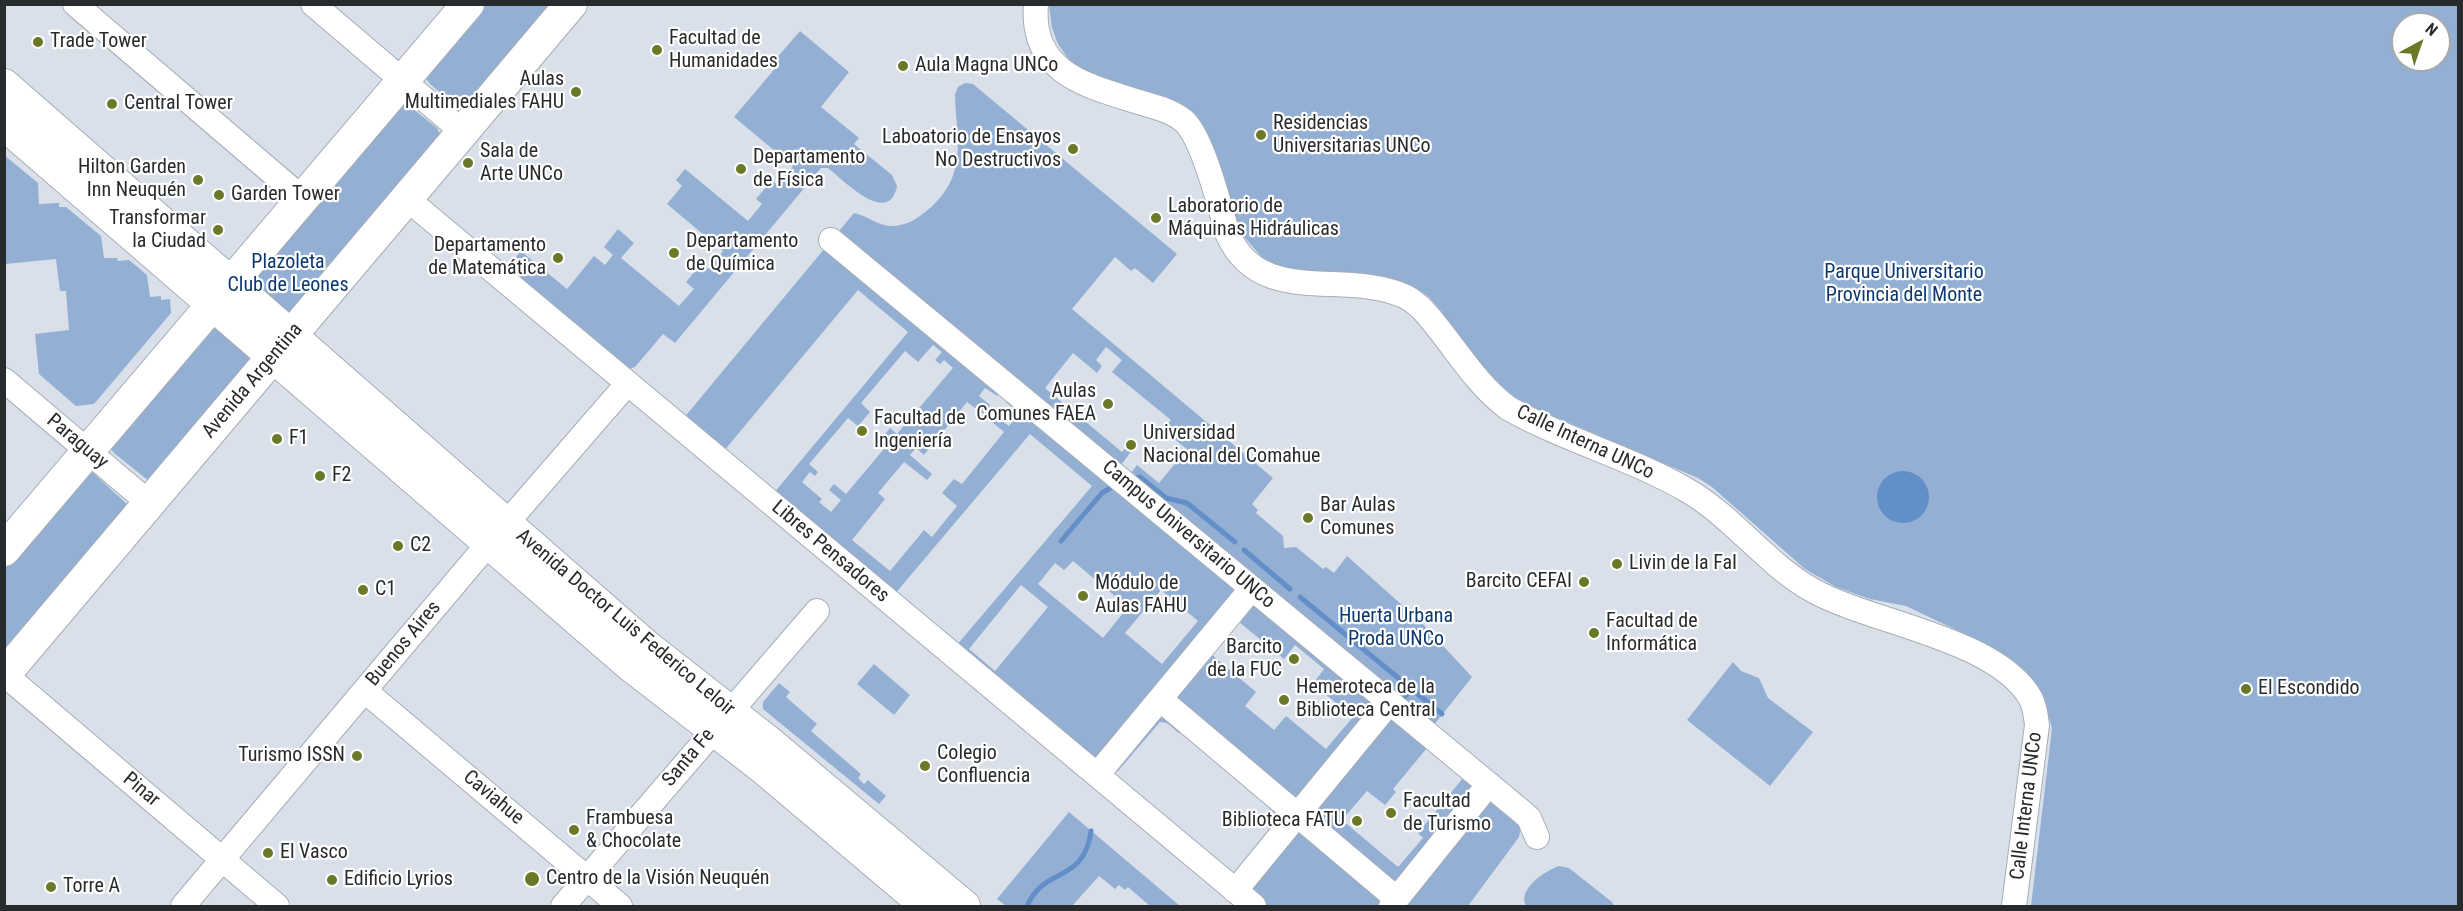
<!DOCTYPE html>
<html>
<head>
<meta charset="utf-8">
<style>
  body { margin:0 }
  #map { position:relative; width:2463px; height:911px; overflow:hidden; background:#d9e0e9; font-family:"Roboto Condensed",sans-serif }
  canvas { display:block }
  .frame { position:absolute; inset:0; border:6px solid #282b2e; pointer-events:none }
  .north { position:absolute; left:2391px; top:12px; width:60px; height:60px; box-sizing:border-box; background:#fff; border:2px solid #a9aaab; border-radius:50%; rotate:40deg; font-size:16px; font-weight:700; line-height:24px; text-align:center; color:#282b2e }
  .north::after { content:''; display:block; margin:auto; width:21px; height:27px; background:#697927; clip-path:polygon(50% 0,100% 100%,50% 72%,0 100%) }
</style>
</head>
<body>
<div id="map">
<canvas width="2463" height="911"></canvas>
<div class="frame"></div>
<div class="north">N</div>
</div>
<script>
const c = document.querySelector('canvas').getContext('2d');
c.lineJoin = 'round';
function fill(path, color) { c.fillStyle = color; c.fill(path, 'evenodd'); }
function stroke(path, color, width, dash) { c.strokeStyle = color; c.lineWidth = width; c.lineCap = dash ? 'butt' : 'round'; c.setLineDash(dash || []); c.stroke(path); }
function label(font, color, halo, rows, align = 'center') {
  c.font = font + ' "Roboto Condensed",sans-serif'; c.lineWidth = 4.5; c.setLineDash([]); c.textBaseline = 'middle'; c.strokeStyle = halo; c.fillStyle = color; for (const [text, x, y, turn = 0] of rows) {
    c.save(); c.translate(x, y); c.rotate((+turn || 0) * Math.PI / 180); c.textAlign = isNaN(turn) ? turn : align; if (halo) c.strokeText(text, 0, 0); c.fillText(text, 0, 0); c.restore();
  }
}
fill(new Path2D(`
  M 478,5 L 559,5 L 464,111 L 431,85 L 424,76 Z
  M 1049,5 L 2458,5 L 2458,906 L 2031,906 L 2052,728 L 2044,701 L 1999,654 L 1971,637 L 1906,606 L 1870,599 L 1836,587 L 1805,569 L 1712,487 L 1698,478 L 1515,400 L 1485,371 L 1441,311 L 1429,297 L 1416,288 L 1382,277 L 1286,269 L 1268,264 L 1244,237 L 1190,111 L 1167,97 L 1108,81 L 1079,68 L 1067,57 L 1058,44 L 1052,28 ZM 2403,24 L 2439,24 L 2439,60 L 2403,60 Z
  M 800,31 L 849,72 L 821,107 L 859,138 L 854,144 L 892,175 L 897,186 C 889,228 842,179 828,168 L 821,168 L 675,343 L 663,334 L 635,367 L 629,369 L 505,270 L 521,251 L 567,289 L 594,256 L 605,265 L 613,255 L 604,247 L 618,229 L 634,243 L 621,258 L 679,306 L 694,289 L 686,282 L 701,264 L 709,269 L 723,251 L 667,204 L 682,186 L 676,180 L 685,169 L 748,221 L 762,204 L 756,199 L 772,180 L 777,185 L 793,166 L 734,117 L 778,65 L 774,61 Z
  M 965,83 L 973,84 L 1177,254 L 1153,283 L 1135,268 L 1131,271 L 1115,257 L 1072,309 L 1273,478 L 1252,504 L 1258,510 L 1256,513 L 1283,536 L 1284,548 L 1296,547 L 1323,569 L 1326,567 L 1334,573 L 1347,556 L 1420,621 L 1472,677 L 1434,725 L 1526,802 L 1519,837 L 1468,906 L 1267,906 L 1238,882 L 1234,874 L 1276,820 L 1275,814 L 1264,803 L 1271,795 L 1186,724 L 1179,733 L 1167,723 L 1160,722 L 1118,771 L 1113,773 L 956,646 L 1092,486 L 1030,434 L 894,595 L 773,494 L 908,332 L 858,290 L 723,452 L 683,419 L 854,213 C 867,215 877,226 892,226 C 907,226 918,218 929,209 C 969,174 956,140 955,94 L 958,87 ZM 933,345 L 942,352 L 935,360 L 940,364 L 944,360 L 953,368 L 897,434 L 890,428 L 878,443 L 884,449 L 846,494 L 834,484 L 829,490 L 841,500 L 831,512 L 819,502 L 822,499 L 802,482 L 810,472 L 815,476 L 818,472 L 809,464 L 848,418 L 858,426 L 870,412 L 861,403 L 905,351 L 918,362 ZM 1106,347 L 1122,360 L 1112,372 L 1171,420 L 1163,430 L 1187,449 L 1159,483 L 1137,465 L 1131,473 L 1121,465 L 1133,449 L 1128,445 L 1122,452 L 1045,388 L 1073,353 L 1097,373 L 1102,366 L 1096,360 ZM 985,388 L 997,396 L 1001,391 L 1009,398 L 1006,402 L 1019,414 L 1009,426 L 995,416 L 991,421 L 1004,432 L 962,484 L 954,479 L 942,493 L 957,506 L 932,537 L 924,530 L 890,571 L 852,540 L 885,499 L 878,493 L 904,462 L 927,480 L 932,474 L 910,455 L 916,448 L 924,455 L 967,402 L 983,414 L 990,405 L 979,396 ZM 1073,561 L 1128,607 L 1103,638 L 1038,584 L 1055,563 L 1064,570 ZM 1021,585 L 1048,607 L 995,671 L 969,649 ZM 1161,590 L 1198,621 L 1162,664 L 1125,633 ZM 1239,622 L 1284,659 L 1295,645 L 1324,669 L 1313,684 L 1353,717 L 1326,749 L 1286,716 L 1274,730 L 1245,706 L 1256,692 L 1212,655 ZM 1427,748 L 1463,778 L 1418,833 L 1423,838 L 1398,867 L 1342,820 L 1367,791 L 1385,805 L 1396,792 L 1393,789 Z
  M 403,101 L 437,128 L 442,137 L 292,318 L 245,276 Z
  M 4,155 L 38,183 L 39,204 L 59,203 L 59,207 L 66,207 L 101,236 L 104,258 L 117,258 L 118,261 L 129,260 L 147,275 L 150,297 L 161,296 L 161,300 L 170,299 L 171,313 L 94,404 L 76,406 L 39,374 L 35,334 L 69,330 L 66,291 L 60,291 L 56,259 L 5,264 Z
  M 212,325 L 253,356 L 149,481 L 114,453 L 109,446 Z
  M 91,471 L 128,505 L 5,649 L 5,560 Z
  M 1733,662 L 1741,671 L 1759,678 L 1768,698 L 1813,732 L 1770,786 L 1687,720 Z
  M 874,664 L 910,695 L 894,715 L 857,684 Z
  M 779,683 L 790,692 L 786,697 L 817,724 L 811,731 L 861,774 L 858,778 L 864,784 L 868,780 L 886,796 L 879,804 L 763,709 L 763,702 Z
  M 1069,812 L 1180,906 L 1150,906 L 1128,887 L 1125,890 L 1119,885 L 1115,889 L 1099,876 L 1072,906 L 1006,906 L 997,899 Z
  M 1559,866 L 1569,868 L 1612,902 L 1614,906 L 1526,906 C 1517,889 1545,871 1559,866 Z`), '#93afd4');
fill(new Path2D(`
  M1877 497a26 26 0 1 1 52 0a26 26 0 1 1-52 0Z`), '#638fc9');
stroke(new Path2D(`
  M 1133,479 L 1140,477 L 1166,498 L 1187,503 L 1235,542
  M 1061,541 L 1102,493 L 1112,487
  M 1244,550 L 1290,589
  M 1300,597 L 1442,714
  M 1402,700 L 1411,689
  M 1027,906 C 1044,866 1084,884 1091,831`), '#638fc9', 5);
const minor = new Path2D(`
  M 75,4 L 303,199
  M 313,4 L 463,132
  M 1036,4 C 1030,74 1088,86 1142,103 C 1156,107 1172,111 1184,121 C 1203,138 1220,208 1228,235 C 1260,306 1340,271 1399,294 C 1419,301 1429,317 1442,333 C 1462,359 1481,388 1508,408 C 1566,441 1633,458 1690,492 C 1735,519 1768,566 1814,591 C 1872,623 1998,639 2031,699 C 2035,707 2036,716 2037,725 L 2014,906
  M 406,198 L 1254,906
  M 831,240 L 1521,811 L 1529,818 L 1537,837
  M 4,380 L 149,503
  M 4,674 L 277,906
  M 365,691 L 620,906
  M 1160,699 L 1397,899
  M 1097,775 L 1252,588
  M 1235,891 L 1390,702
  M 183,906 L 472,563 L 628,383
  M 563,906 L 817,611
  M 1391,906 L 1489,784`);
const major = new Path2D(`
  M 4,85 L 645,645 L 766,740 L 964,906
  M 4,124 L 629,664 L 761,766 L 927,906
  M 4,550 L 468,4
  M 4,675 L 571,4`);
stroke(minor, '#a6adb6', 26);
stroke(major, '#a6adb6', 34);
stroke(minor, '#fff', 24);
stroke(major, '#fff', 32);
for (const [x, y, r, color] of [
  [38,42,6,"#697927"],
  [657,50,6,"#697927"],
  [903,66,6,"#697927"],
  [576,92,6,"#697927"],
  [112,104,6,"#697927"],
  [1261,135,6,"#697927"],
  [1073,149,6,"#697927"],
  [468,163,6,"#697927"],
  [741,169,6,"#697927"],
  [198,180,6,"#697927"],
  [219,195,6,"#697927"],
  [1156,218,6,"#697927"],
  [218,230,6,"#697927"],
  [674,253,6,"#697927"],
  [558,258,6,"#697927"],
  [1108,404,6,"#697927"],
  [862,431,6,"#697927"],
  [277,439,6,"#697927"],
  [1131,445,6,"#697927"],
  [320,476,6,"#697927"],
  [1308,518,6,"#697927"],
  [398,546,6,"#697927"],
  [1617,564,6,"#697927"],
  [1584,582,6,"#697927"],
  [363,590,6,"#697927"],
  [1083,596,6,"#697927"],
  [1594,633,6,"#697927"],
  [1294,659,6,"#697927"],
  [2246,689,6,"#697927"],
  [1284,700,6,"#697927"],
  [357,756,6,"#697927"],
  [925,766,6,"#697927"],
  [1391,813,6,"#697927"],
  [1357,821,6,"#697927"],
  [574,830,6,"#697927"],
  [268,853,6,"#697927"],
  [532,879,8,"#697927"],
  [332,880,6,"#697927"],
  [51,887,6,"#697927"]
]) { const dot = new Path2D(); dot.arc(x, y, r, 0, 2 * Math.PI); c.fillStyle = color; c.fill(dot); stroke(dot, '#fff', 2); }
label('20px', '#282b2e', '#fff', [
  ["Facultad de",669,39],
  ["Humanidades",669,62],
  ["Trade Tower",50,42],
  ["Aula Magna UNCo",915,66],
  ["Aulas",564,80,"right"],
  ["Multimediales FAHU",564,103,"right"],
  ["Central Tower",124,104],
  ["Residencias",1273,124],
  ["Universitarias UNCo",1273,147],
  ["Laboatorio de Ensayos",1061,138,"right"],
  ["No Destructivos",1061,161,"right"],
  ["Sala de",480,152],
  ["Arte UNCo",480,175],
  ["Departamento",753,158],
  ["de Física",753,181],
  ["Hilton Garden",186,168,"right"],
  ["Inn Neuquén",186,191,"right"],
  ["Garden Tower",231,195],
  ["Laboratorio de",1168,207],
  ["Máquinas Hidráulicas",1168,230],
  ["Transformar",206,219,"right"],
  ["la Ciudad",206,242,"right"],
  ["Departamento",686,242],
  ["de Química",686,265],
  ["Departamento",546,246,"right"],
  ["de Matemática",546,269,"right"],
  ["Aulas",1096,392,"right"],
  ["Comunes FAEA",1096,415,"right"],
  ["Facultad de",874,419],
  ["Ingeniería",874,442],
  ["Universidad",1143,434],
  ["Nacional del Comahue",1143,457],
  ["F1",289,439],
  ["F2",332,476],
  ["Bar Aulas",1320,506],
  ["Comunes",1320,529],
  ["C2",410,546],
  ["Livin de la FaI",1629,564],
  ["Barcito CEFAI",1572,582,"right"],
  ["Módulo de",1095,584],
  ["Aulas FAHU",1095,607],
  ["C1",375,590],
  ["Facultad de",1606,622],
  ["Informática",1606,645],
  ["Barcito",1282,648,"right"],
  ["de la FUC",1282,671,"right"],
  ["Hemeroteca de la",1296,688],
  ["Biblioteca Central",1296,711],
  ["El Escondido",2258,689],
  ["Colegio",937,754],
  ["Confluencia",937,777],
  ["Turismo ISSN",345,756,"right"],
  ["Facultad",1403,802],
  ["de Turismo",1403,825],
  ["Frambuesa",586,819],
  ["& Chocolate",586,842],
  ["Biblioteca FATU",1345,821,"right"],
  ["El Vasco",280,853],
  ["Centro de la Visión Neuquén",546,879],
  ["Edificio Lyrios",344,880],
  ["Torre A",63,887]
], 'left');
label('20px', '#0b386e', '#fff', [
  ["Plazoleta",288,263],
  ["Club de Leones",288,286],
  ["Parque Universitario",1904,273],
  ["Provincia del Monte",1904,296],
  ["Huerta Urbana",1396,617],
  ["Proda UNCo",1396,640]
]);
label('20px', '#282b2e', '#fff', [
  ["Avenida Argentina",253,381,-50],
  ["Paraguay",77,442,40],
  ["Calle Interna UNCo",1585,443,25],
  ["Campus Universitario UNCo",1188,535,40],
  ["Libres Pensadores",830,552,40],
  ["Avenida Doctor Luis Federico Leloir",625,623,40],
  ["Buenos Aires",404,644,-50],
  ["Santa Fe",689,758,-50],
  ["Pinar",141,790,40],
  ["Caviahue",493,798,40],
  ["Calle Interna UNCo",2027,806,-83]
]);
</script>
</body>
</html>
